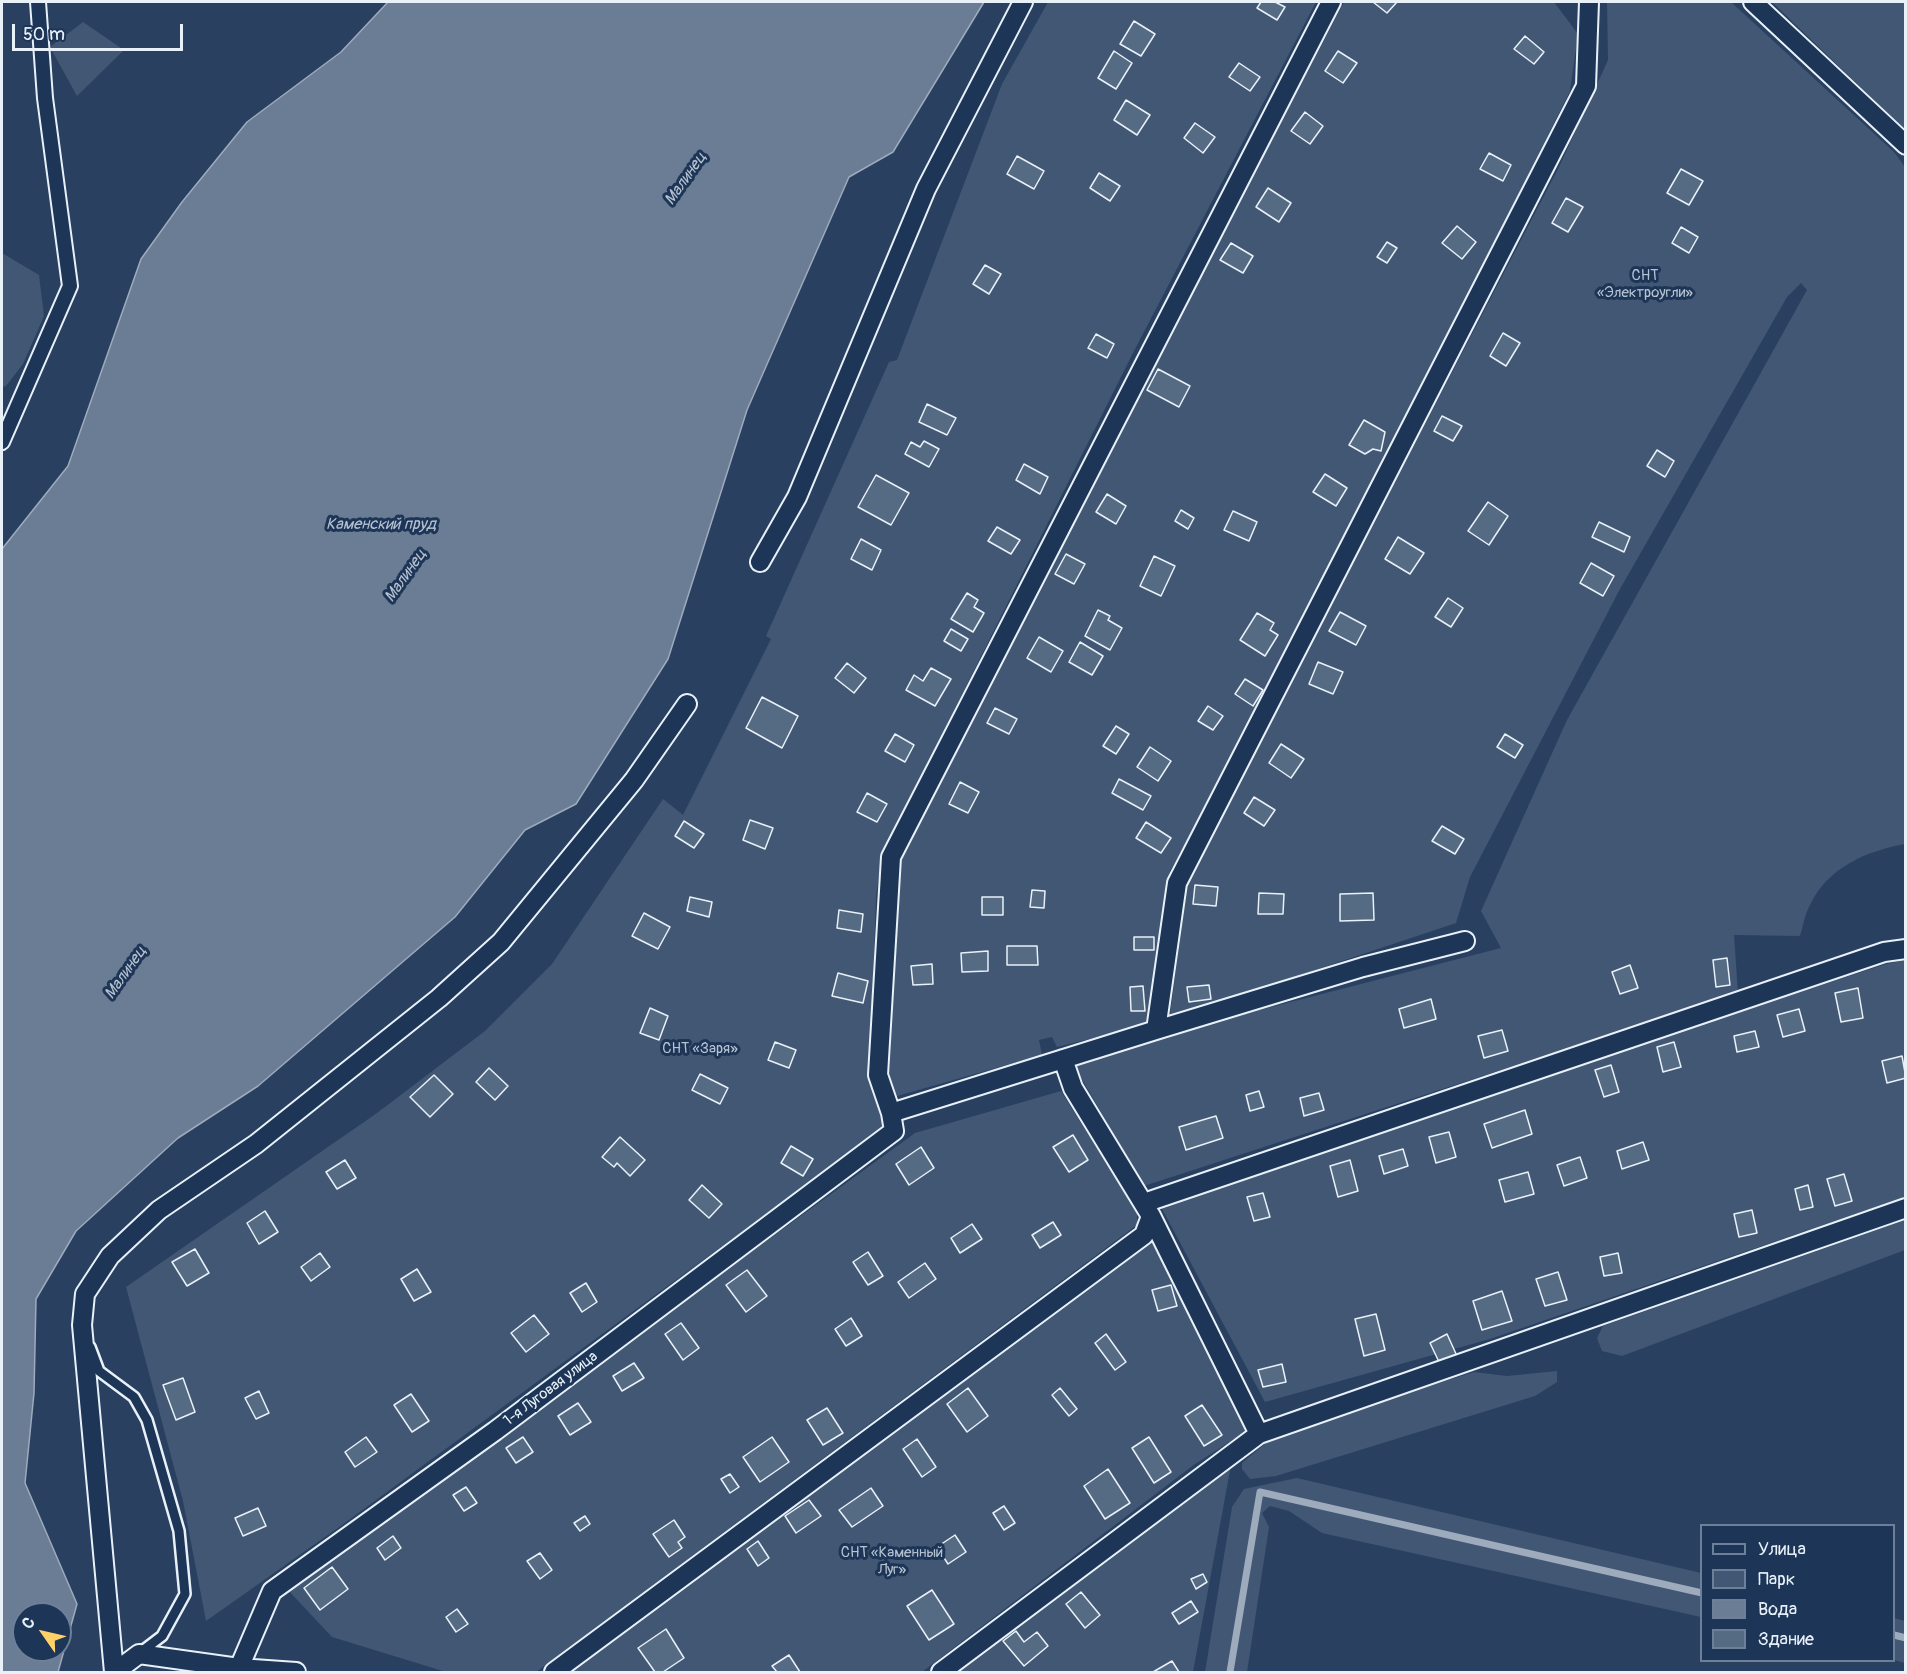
<!DOCTYPE html>
<html>
<head>
<meta charset="utf-8">
<style>
  body { margin:0 }
  #map { position:relative; width:1907px; height:1674px; overflow:hidden; background:#294061; font-family:Pangolin,sans-serif }
  canvas { display:block }
  .frame { position:absolute; inset:0; border:3px solid #e8f1f8; pointer-events:none }
  .legend { position:absolute; left:1700px; top:1524px; width:195px; height:138px; box-sizing:border-box; background:#1d3557; border:2px solid #6e8097; margin:0; padding:8px 10px; list-style:none; font-size:18px; color:#e8f1f8 }
  .legend li { display:flex; align-items:center; gap:12px; height:30px }
  .legend b { width:30px; border:2px solid #6e8097 }
  .north { position:absolute; left:12px; top:1602px; width:60px; height:60px; box-sizing:border-box; background:#1d3557; border:2px solid #6e8097; border-radius:50%; rotate:304deg; font-size:16px; font-weight:700; line-height:24px; text-align:center; color:#e8f1f8 }
  .north::after { content:''; display:block; margin:auto; width:21px; height:27px; background:#ffd166; clip-path:polygon(50% 0,100% 100%,50% 72%,0 100%) }
  .scale { position:absolute; left:12px; top:24px; width:171px; height:27px; box-sizing:border-box; border:3px solid #e8f1f8; border-top:0; padding-left:8px; font-size:18px; line-height:21px; white-space:nowrap; color:#e8f1f8; -webkit-text-stroke:4px #1d3557; paint-order:stroke }
</style>
</head>
<body>
<div id="map">
<canvas width="1907" height="1674"></canvas>
<div class="frame"></div>
<ul class="legend">
<li><b style="height:8px;background:#1d3557"></b>Улица</li>
<li><b style="height:16px;background:#415774"></b>Парк</li>
<li><b style="height:16px;background:#6b7c95"></b>Вода</li>
<li><b style="height:16px;background:#556a83"></b>Здание</li>
</ul>
<div class="north">С</div>
<div class="scale">50 m</div>
</div>
<script>
const c = document.querySelector('canvas').getContext('2d');
c.lineJoin = 'round';
function fill(path, color) { c.fillStyle = color; c.fill(path, 'evenodd'); }
function stroke(path, color, width, dash) { c.strokeStyle = color; c.lineWidth = width; c.lineCap = dash ? 'butt' : 'round'; c.setLineDash(dash || []); c.stroke(path); }
function label(font, color, halo, rows, align = 'center') {
  c.font = font + ' Pangolin,sans-serif'; c.lineWidth = 6; c.setLineDash([]); c.textBaseline = 'middle'; c.strokeStyle = halo; c.fillStyle = color; for (const [text, x, y, turn = 0] of rows) {
    c.save(); c.translate(x, y); c.rotate((+turn || 0) * Math.PI / 180); c.textAlign = isNaN(turn) ? turn : align; if (halo) c.strokeText(text, 0, 0); c.fillText(text, 0, 0); c.restore();
  }
}
fill(new Path2D(`
  M 1048,2 L 1316,2 L 1133,353 L 882,854 L 876,897 L 870,1075 L 887,1125 L 342,1525 L 206,1621 L 183,1501 L 126,1287 L 377,1113 L 485,1031 L 552,964 L 663,799 L 683,815 L 771,639 L 766,636 L 889,362 L 897,360 L 1002,84 Z
  M 1344,2 L 1554,2 L 1578,34 L 1570,91 L 1271,688 L 1170,871 L 1146,1025 L 1057,1047 L 1052,1037 L 1039,1040 L 1042,1055 L 897,1096 L 889,1079 L 900,856 L 1026,607 Z
  M 1607,2 L 1731,2 L 1894,152 L 1905,167 L 1905,844 C 1867,851 1828,867 1810,905 C 1805,914 1803,926 1800,936 L 1734,935 L 1738,993 L 1144,1186 L 1073,1064 L 1170,1033 L 1501,948 L 1481,911 L 1567,720 L 1807,290 L 1801,283 L 1787,297 L 1620,589 L 1470,877 L 1456,923 L 1237,996 L 1170,1014 L 1188,879 L 1559,167 L 1608,60 Z
  M 1772,2 L 1905,2 L 1905,130 Z
  M 83,22 L 124,50 L 77,96 L 50,47 Z
  M 2,253 L 39,275 L 44,316 L 23,364 L 6,386 L 2,387 Z
  M 1905,960 L 1905,1197 L 1490,1339 L 1265,1402 L 1161,1207 L 1564,1069 L 1886,964 Z
  M 1061,1091 L 1137,1212 L 1137,1225 L 536,1672 L 446,1672 L 332,1637 L 287,1589 L 915,1133 Z
  M 1905,1220 L 1905,1250 L 1622,1356 L 1602,1351 L 1597,1338 L 1603,1326 Z
  M 1151,1241 L 1250,1429 L 1195,1464 L 922,1672 L 568,1672 Z
  M 1557,1371 L 1557,1382 L 1535,1396 L 1276,1476 L 1250,1479 L 1242,1469 L 1242,1463 L 1279,1432 L 1474,1372 L 1507,1376 Z
  M 1231,1465 L 1193,1672 L 956,1672 L 1043,1604 Z
  M 1297,1478 L 1701,1573 L 1701,1617 L 1322,1533 L 1289,1511 L 1270,1506 L 1262,1513 L 1269,1527 L 1247,1672 L 1205,1672 L 1232,1507 L 1244,1489 Z
  M 1894,1618 L 1905,1621 L 1905,1663 L 1894,1660 Z`), '#415774');
const water = new Path2D(`
  M 388,2 L 984,2 L 893,152 L 849,177 L 747,410 L 668,659 L 576,804 L 525,830 L 455,917 L 258,1086 L 178,1138 L 76,1231 L 36,1299 L 34,1393 L 25,1483 L 77,1604 L 58,1672 L 2,1672 L 2,549 L 68,466 L 141,259 L 182,202 L 247,122 L 341,52 ZM 24,1614 L 60,1614 L 60,1650 L 24,1650 Z`);
fill(water, '#6b7c95');
stroke(water, '#9dabbd', 1.5);
stroke(new Path2D(`
  M 1894,1635 L 1906,1638
  M 1230,1672 L 1260,1492 L 1702,1593`), '#9dabbd', 7);
const building = new Path2D(`
  M 1261,2 L 1275,2 L 1285,7 L 1277,20 L 1257,8 Z
  M 1373,2 L 1397,2 L 1387,13 Z
  M 1134,21 L 1155,34 L 1141,56 L 1120,44 Z
  M 1525,36 L 1544,52 L 1534,64 L 1514,49 Z
  M 1114,51 L 1132,63 L 1116,89 L 1098,78 Z
  M 1338,51 L 1357,63 L 1343,83 L 1325,71 Z
  M 1239,63 L 1260,77 L 1250,91 L 1229,77 Z
  M 1126,100 L 1150,115 L 1137,135 L 1114,120 Z
  M 1305,112 L 1323,126 L 1310,144 L 1291,131 Z
  M 1195,123 L 1215,137 L 1203,153 L 1184,138 Z
  M 1489,153 L 1511,165 L 1503,181 L 1480,169 Z
  M 1017,156 L 1044,171 L 1034,189 L 1007,174 Z
  M 1681,169 L 1703,181 L 1689,205 L 1667,193 Z
  M 1099,173 L 1120,186 L 1110,201 L 1090,188 Z
  M 1268,188 L 1291,203 L 1279,222 L 1256,207 Z
  M 1566,198 L 1583,207 L 1568,232 L 1552,223 Z
  M 1457,226 L 1476,242 L 1462,259 L 1442,243 Z
  M 1681,227 L 1698,237 L 1689,253 L 1672,243 Z
  M 1387,242 L 1397,248 L 1387,263 L 1377,257 Z
  M 1231,243 L 1253,256 L 1243,273 L 1220,260 Z
  M 985,265 L 1001,274 L 989,294 L 973,284 Z
  M 1503,333 L 1520,343 L 1506,366 L 1490,356 Z
  M 1096,334 L 1114,344 L 1107,358 L 1088,348 Z
  M 1158,369 L 1190,386 L 1179,407 L 1147,390 Z
  M 927,404 L 956,418 L 947,435 L 919,422 Z
  M 1442,416 L 1462,426 L 1453,441 L 1434,431 Z
  M 1364,420 L 1385,432 L 1381,451 L 1373,449 L 1365,454 L 1349,445 Z
  M 924,441 L 939,449 L 929,467 L 905,454 L 911,442 L 920,447 Z
  M 1657,450 L 1674,461 L 1665,477 L 1647,466 Z
  M 1024,464 L 1048,477 L 1040,494 L 1016,480 Z
  M 1325,474 L 1347,488 L 1336,506 L 1313,492 Z
  M 876,475 L 909,493 L 891,525 L 858,507 Z
  M 1107,494 L 1126,506 L 1116,524 L 1096,512 Z
  M 1488,502 L 1508,516 L 1489,545 L 1468,531 Z
  M 1181,510 L 1194,518 L 1188,529 L 1175,521 Z
  M 1233,511 L 1257,522 L 1249,541 L 1224,530 Z
  M 1599,522 L 1630,537 L 1624,552 L 1592,537 Z
  M 997,527 L 1020,540 L 1011,554 L 988,541 Z
  M 1398,537 L 1424,553 L 1410,574 L 1385,559 Z
  M 861,539 L 881,550 L 872,570 L 851,559 Z
  M 1066,554 L 1085,564 L 1074,584 L 1055,574 Z
  M 1154,556 L 1175,566 L 1161,596 L 1140,586 Z
  M 1591,563 L 1614,576 L 1603,596 L 1580,583 Z
  M 967,593 L 978,600 L 974,607 L 984,613 L 973,632 L 951,619 Z
  M 1448,598 L 1463,608 L 1451,627 L 1435,617 Z
  M 1098,610 L 1110,616 L 1108,620 L 1122,628 L 1110,650 L 1085,636 Z
  M 1340,612 L 1366,626 L 1356,645 L 1329,631 Z
  M 1257,613 L 1274,623 L 1270,630 L 1278,635 L 1265,656 L 1240,640 Z
  M 951,629 L 968,639 L 961,651 L 944,641 Z
  M 1039,637 L 1063,651 L 1051,672 L 1027,658 Z
  M 1080,642 L 1103,656 L 1092,675 L 1069,662 Z
  M 1318,662 L 1343,672 L 1333,694 L 1309,684 Z
  M 847,663 L 866,678 L 854,693 L 835,678 Z
  M 931,668 L 951,679 L 935,706 L 906,690 L 914,675 L 923,681 Z
  M 1245,679 L 1263,690 L 1253,706 L 1235,694 Z
  M 762,697 L 798,716 L 782,748 L 746,728 Z
  M 1208,706 L 1223,716 L 1213,730 L 1198,721 Z
  M 995,708 L 1017,719 L 1009,734 L 987,723 Z
  M 1116,726 L 1129,734 L 1116,754 L 1103,746 Z
  M 895,734 L 914,745 L 905,762 L 885,751 Z
  M 1505,734 L 1523,745 L 1515,758 L 1497,747 Z
  M 1281,744 L 1304,759 L 1291,778 L 1269,763 Z
  M 1150,747 L 1171,761 L 1158,781 L 1137,767 Z
  M 1119,779 L 1151,796 L 1143,810 L 1112,793 Z
  M 960,782 L 979,792 L 968,813 L 949,804 Z
  M 867,793 L 887,804 L 877,822 L 857,812 Z
  M 1254,797 L 1275,810 L 1264,826 L 1244,813 Z
  M 750,820 L 773,828 L 765,849 L 743,840 Z
  M 684,821 L 704,834 L 694,848 L 675,836 Z
  M 1146,822 L 1171,838 L 1161,853 L 1136,838 Z
  M 1442,826 L 1464,839 L 1455,854 L 1432,841 Z
  M 1195,885 L 1218,887 L 1216,906 L 1193,904 Z
  M 1032,890 L 1045,891 L 1044,908 L 1030,907 Z
  M 1259,893 L 1284,894 L 1283,914 L 1258,914 Z
  M 1373,893 L 1374,920 L 1340,921 L 1340,894 Z
  M 690,897 L 712,902 L 709,917 L 687,911 Z
  M 982,897 L 1003,897 L 1003,915 L 982,915 Z
  M 839,910 L 863,914 L 861,932 L 837,928 Z
  M 644,913 L 670,927 L 658,949 L 632,936 Z
  M 1134,937 L 1154,937 L 1154,950 L 1134,950 Z
  M 1007,946 L 1037,946 L 1038,965 L 1007,965 Z
  M 988,951 L 988,971 L 962,972 L 961,953 Z
  M 1727,958 L 1730,985 L 1716,987 L 1713,960 Z
  M 932,964 L 933,984 L 913,985 L 911,966 Z
  M 1630,965 L 1638,988 L 1620,994 L 1612,972 Z
  M 838,973 L 868,981 L 863,1003 L 832,996 Z
  M 1209,985 L 1211,999 L 1189,1002 L 1187,987 Z
  M 1143,986 L 1145,1011 L 1131,1011 L 1130,987 Z
  M 1858,988 L 1863,1018 L 1841,1022 L 1835,993 Z
  M 1431,999 L 1436,1019 L 1404,1028 L 1399,1009 Z
  M 650,1008 L 668,1016 L 659,1040 L 640,1033 Z
  M 1799,1009 L 1805,1031 L 1783,1037 L 1777,1015 Z
  M 1502,1030 L 1508,1051 L 1484,1058 L 1478,1036 Z
  M 1755,1031 L 1759,1047 L 1737,1052 L 1734,1036 Z
  M 775,1042 L 796,1050 L 789,1068 L 768,1060 Z
  M 1674,1042 L 1681,1067 L 1663,1072 L 1657,1047 Z
  M 1902,1056 L 1906,1078 L 1887,1083 L 1882,1061 Z
  M 1611,1065 L 1619,1092 L 1604,1097 L 1595,1070 Z
  M 489,1068 L 508,1086 L 495,1100 L 476,1082 Z
  M 700,1074 L 728,1088 L 720,1104 L 692,1090 Z
  M 434,1075 L 453,1094 L 430,1117 L 410,1097 Z
  M 1259,1091 L 1264,1107 L 1250,1111 L 1246,1095 Z
  M 1319,1093 L 1324,1110 L 1304,1116 L 1300,1098 Z
  M 1525,1110 L 1532,1134 L 1492,1148 L 1484,1124 Z
  M 1216,1116 L 1223,1138 L 1186,1150 L 1179,1127 Z
  M 1449,1132 L 1456,1157 L 1436,1163 L 1429,1137 Z
  M 1073,1135 L 1088,1160 L 1069,1172 L 1053,1147 Z
  M 620,1137 L 645,1160 L 630,1176 L 617,1163 L 614,1167 L 602,1157 Z
  M 1643,1142 L 1649,1160 L 1622,1169 L 1617,1151 Z
  M 791,1146 L 813,1159 L 803,1176 L 781,1163 Z
  M 921,1147 L 934,1168 L 909,1185 L 896,1164 Z
  M 1403,1149 L 1408,1166 L 1384,1174 L 1379,1156 Z
  M 1580,1157 L 1587,1178 L 1564,1186 L 1557,1165 Z
  M 345,1160 L 356,1178 L 337,1189 L 326,1172 Z
  M 1350,1160 L 1358,1191 L 1338,1197 L 1330,1166 Z
  M 1528,1172 L 1534,1194 L 1505,1202 L 1499,1180 Z
  M 1844,1174 L 1852,1201 L 1835,1206 L 1827,1179 Z
  M 702,1185 L 722,1204 L 709,1218 L 689,1200 Z
  M 1808,1185 L 1813,1207 L 1800,1210 L 1795,1189 Z
  M 1263,1193 L 1270,1217 L 1254,1221 L 1247,1197 Z
  M 1752,1210 L 1757,1233 L 1739,1237 L 1734,1214 Z
  M 265,1211 L 278,1232 L 259,1244 L 247,1223 Z
  M 1053,1222 L 1061,1235 L 1040,1248 L 1032,1235 Z
  M 972,1224 L 982,1239 L 960,1253 L 951,1238 Z
  M 195,1249 L 209,1273 L 187,1286 L 172,1262 Z
  M 868,1252 L 883,1276 L 868,1285 L 853,1262 Z
  M 320,1253 L 330,1267 L 311,1281 L 301,1267 Z
  M 1618,1253 L 1622,1273 L 1604,1276 L 1600,1257 Z
  M 925,1263 L 936,1279 L 909,1298 L 898,1282 Z
  M 417,1269 L 431,1292 L 414,1301 L 401,1279 Z
  M 747,1270 L 767,1296 L 746,1312 L 726,1285 Z
  M 1558,1272 L 1567,1300 L 1545,1306 L 1536,1279 Z
  M 586,1283 L 597,1302 L 582,1312 L 570,1293 Z
  M 1171,1285 L 1177,1306 L 1158,1311 L 1152,1290 Z
  M 1502,1291 L 1512,1321 L 1482,1330 L 1473,1301 Z
  M 1376,1314 L 1385,1350 L 1364,1356 L 1355,1319 Z
  M 534,1315 L 549,1334 L 526,1352 L 511,1333 Z
  M 851,1318 L 862,1336 L 846,1346 L 835,1329 Z
  M 681,1323 L 699,1348 L 683,1360 L 665,1334 Z
  M 1106,1334 L 1126,1362 L 1115,1370 L 1095,1343 Z
  M 1447,1334 L 1457,1356 L 1440,1364 L 1430,1343 Z
  M 634,1363 L 644,1378 L 622,1391 L 613,1376 Z
  M 1282,1364 L 1286,1382 L 1263,1387 L 1258,1370 Z
  M 183,1378 L 195,1412 L 176,1420 L 163,1385 Z
  M 968,1388 L 988,1416 L 967,1432 L 947,1404 Z
  M 1060,1388 L 1077,1409 L 1069,1416 L 1052,1395 Z
  M 259,1391 L 269,1413 L 256,1419 L 245,1398 Z
  M 411,1394 L 429,1421 L 412,1432 L 394,1405 Z
  M 578,1403 L 591,1422 L 570,1435 L 558,1416 Z
  M 1202,1405 L 1222,1435 L 1204,1446 L 1185,1416 Z
  M 827,1408 L 843,1433 L 823,1445 L 807,1420 Z
  M 366,1437 L 377,1452 L 355,1467 L 345,1452 Z
  M 523,1437 L 533,1452 L 516,1463 L 506,1448 Z
  M 772,1437 L 789,1462 L 760,1482 L 743,1457 Z
  M 1149,1437 L 1171,1472 L 1154,1483 L 1132,1448 Z
  M 917,1439 L 936,1467 L 922,1477 L 903,1449 Z
  M 1108,1469 L 1130,1503 L 1105,1519 L 1084,1486 Z
  M 730,1474 L 739,1487 L 730,1493 L 721,1479 Z
  M 466,1487 L 477,1503 L 464,1511 L 453,1495 Z
  M 871,1488 L 883,1506 L 852,1527 L 839,1510 Z
  M 809,1500 L 821,1516 L 796,1533 L 785,1516 Z
  M 1004,1506 L 1015,1523 L 1004,1530 L 993,1513 Z
  M 258,1508 L 266,1526 L 243,1536 L 235,1518 Z
  M 585,1516 L 590,1524 L 580,1531 L 574,1523 Z
  M 674,1520 L 685,1537 L 678,1542 L 682,1548 L 669,1557 L 653,1534 Z
  M 955,1535 L 966,1552 L 948,1564 L 937,1547 Z
  M 393,1536 L 401,1548 L 385,1560 L 377,1548 Z
  M 758,1541 L 769,1558 L 758,1566 L 747,1549 Z
  M 540,1553 L 552,1570 L 540,1579 L 527,1561 Z
  M 332,1567 L 348,1589 L 320,1610 L 304,1588 Z
  M 1203,1574 L 1207,1582 L 1196,1589 L 1191,1579 Z
  M 932,1590 L 954,1624 L 929,1640 L 907,1606 Z
  M 1081,1592 L 1100,1615 L 1085,1628 L 1066,1604 Z
  M 1191,1601 L 1198,1612 L 1179,1624 L 1172,1613 Z
  M 457,1609 L 468,1624 L 456,1632 L 446,1617 Z
  M 666,1629 L 684,1658 L 663,1672 L 655,1672 L 638,1648 Z
  M 1016,1631 L 1024,1642 L 1037,1632 L 1048,1646 L 1024,1666 L 1003,1641 Z
  M 789,1655 L 800,1672 L 777,1672 L 772,1666 Z
  M 1172,1661 L 1179,1672 L 1153,1672 Z`);
fill(building, '#556a83');
stroke(building, '#e8f1f8', 1.5);
const service = new Path2D(`
  M 90,1347 L 99,1371 L 134,1397 L 147,1420 L 179,1531 L 185,1594 L 162,1636 L 141,1652`);
const pedestrian = new Path2D(`
  M 2,442 L 70,286 L 45,98 L 38,2`);
const minor = new Path2D(`
  M 1753,2 L 1906,145
  M 760,562 L 797,497 L 926,189 L 1023,2
  M 1156,1030 L 1363,967 L 1465,941
  M 891,1113 L 1156,1030 L 1177,883 L 1586,86 L 1589,2
  M 1144,1203 L 1884,952 L 1906,949
  M 1151,1216 L 1259,1434
  M 239,1668 L 272,1591 L 495,1431 L 894,1131 L 891,1113 L 878,1075 L 891,857 L 1331,2
  M 114,1672 L 82,1325 L 85,1294 L 110,1256 L 159,1210 L 256,1144 L 439,998 L 501,942 L 634,780 L 687,704
  M 115,1672 L 139,1654 L 239,1668 L 296,1672
  M 554,1672 L 1144,1235 L 1151,1216 L 1073,1088 L 1063,1059
  M 941,1672 L 1259,1434 L 1906,1208`);
stroke(service, '#e8f1f8', 14);
stroke(pedestrian, '#e8f1f8', 18);
stroke(minor, '#e8f1f8', 22);
stroke(service, '#1d3557', 9);
stroke(pedestrian, '#1d3557', 14);
stroke(minor, '#1d3557', 18);
label('15px', '#b6c3d0', '#1d3557', [
  ["СНТ",1645,276],
  ["«Электроугли»",1645,293],
  ["СНТ «Заря»",700,1049],
  ["СНТ «Каменный",892,1553],
  ["Луг»",892,1570]
]);
label('15px', '#e8f1f8', '#1d3557', [
  ["1-я Луговая улица",551,1389,-37]
]);
label('italic 16px', '#b6c2d0', '#1d3557', [
  ["Малинец",686,179,-55],
  ["Каменский пруд",381,525],
  ["Малинец",406,576,-55],
  ["Малинец",126,973,-55]
]);
</script>
</body>
</html>
